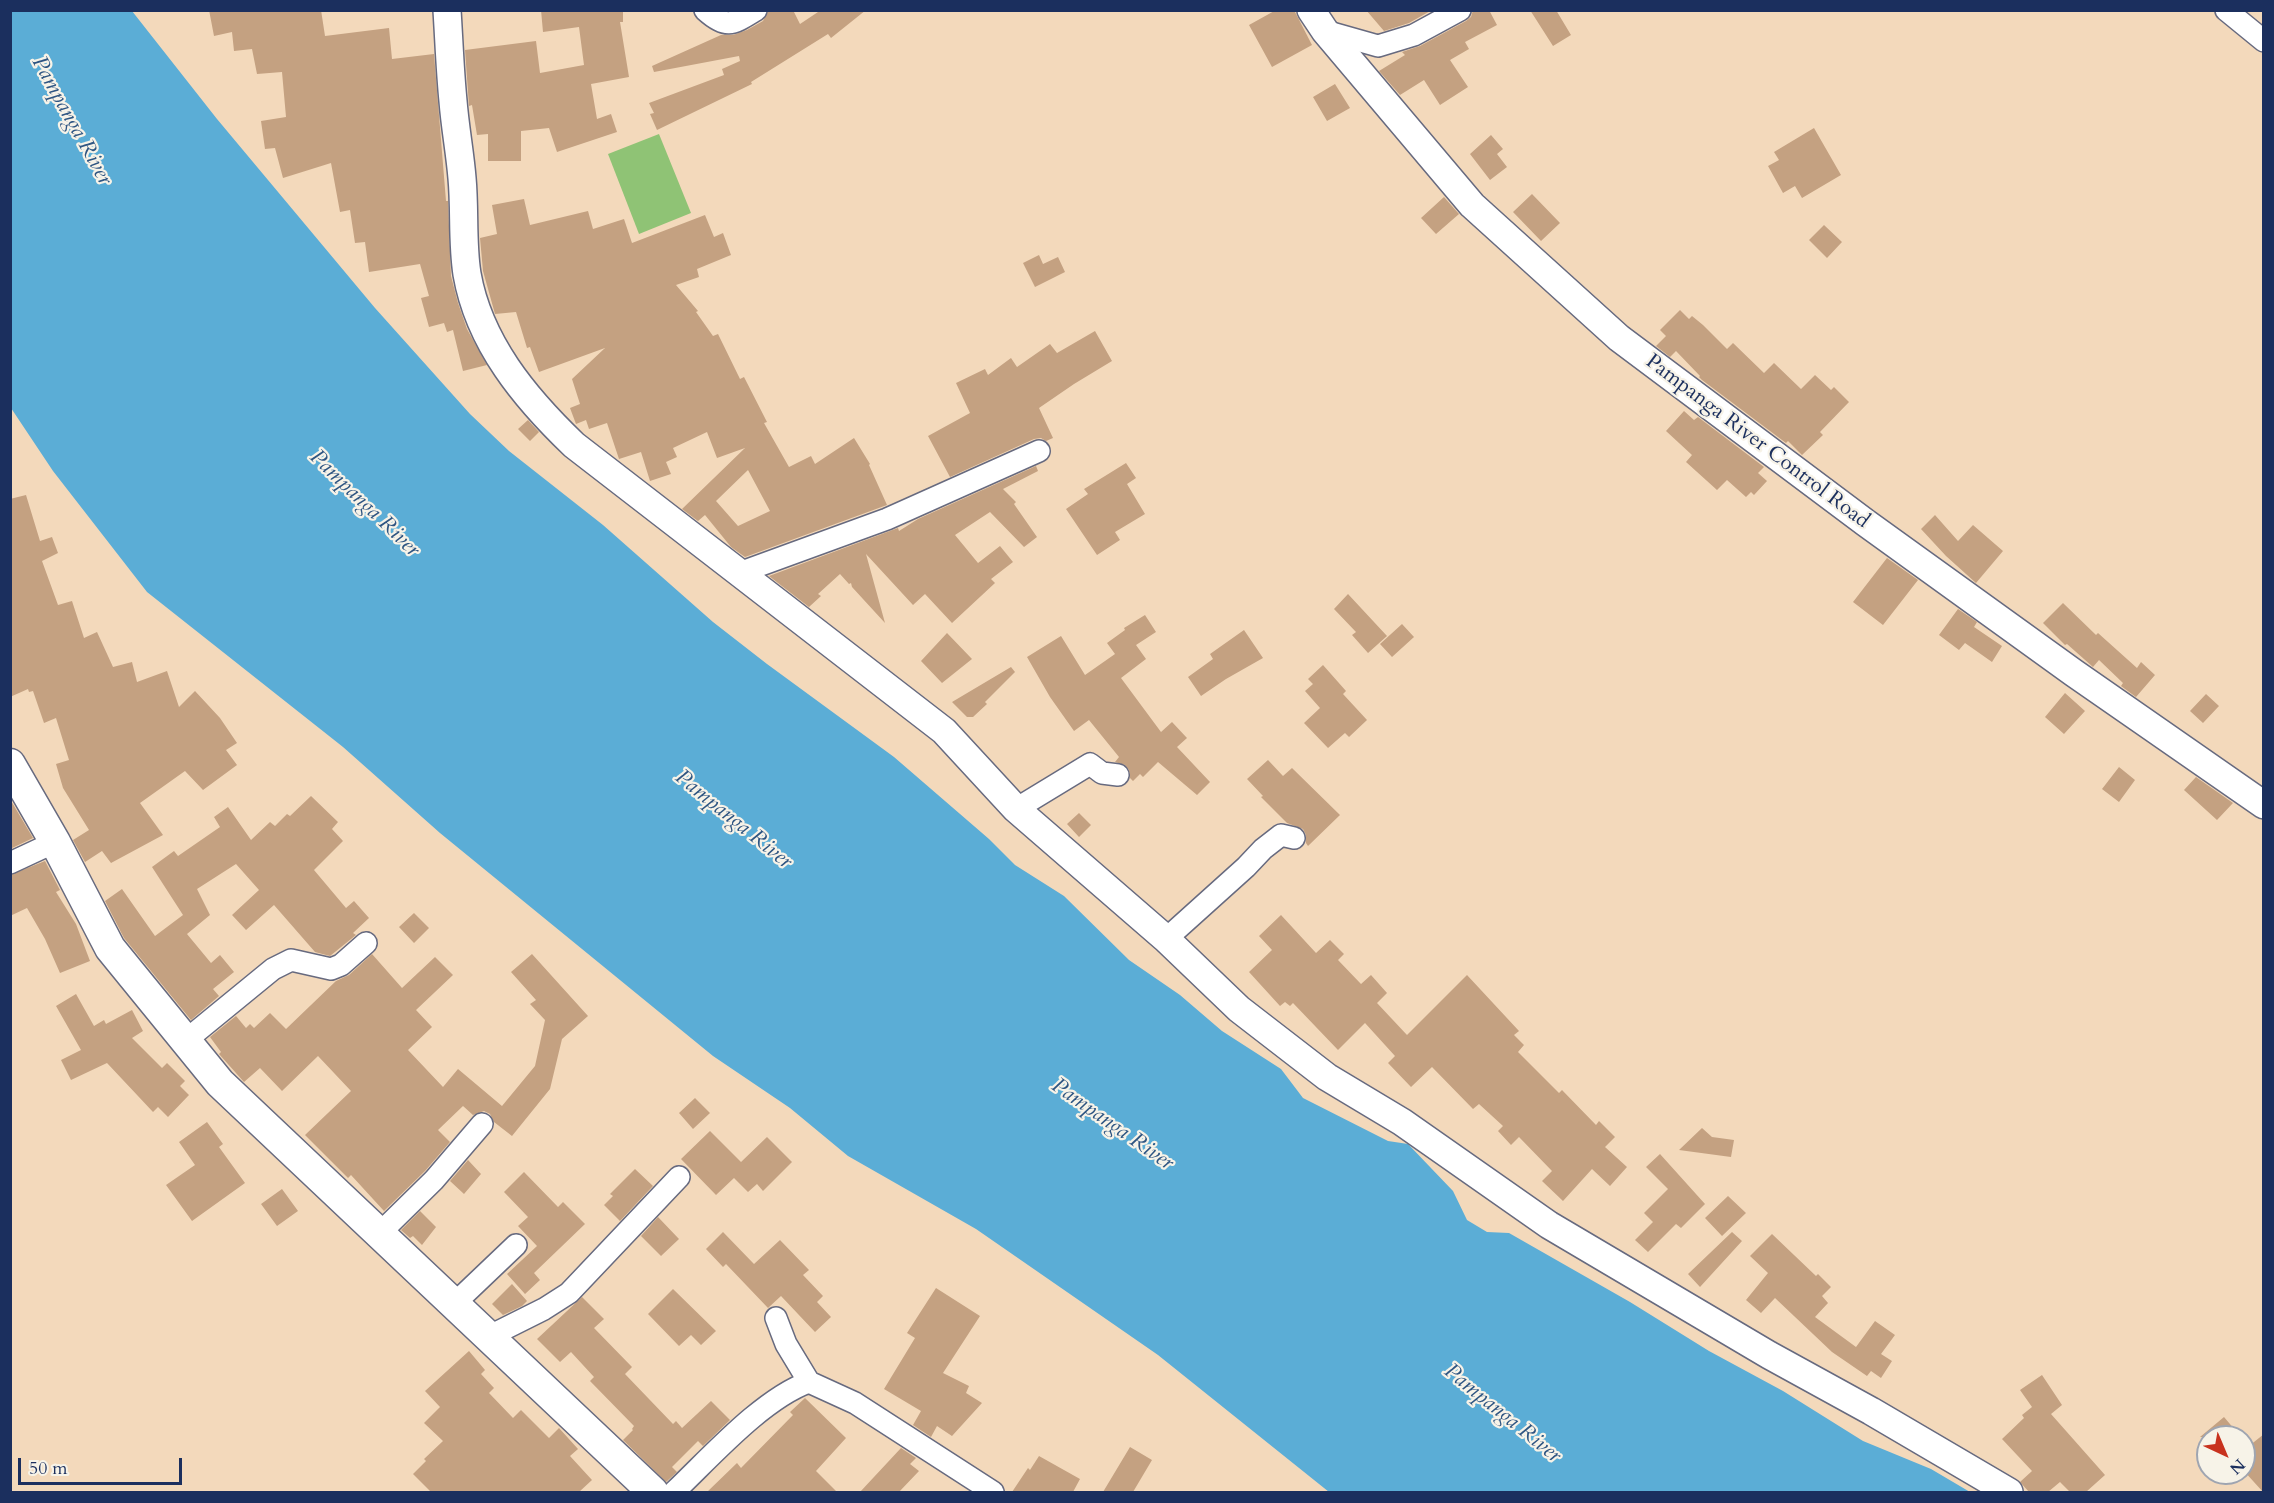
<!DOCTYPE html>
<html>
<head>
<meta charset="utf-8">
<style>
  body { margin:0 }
  #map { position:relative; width:2274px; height:1503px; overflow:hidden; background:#f3d9bb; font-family:Cardo,serif }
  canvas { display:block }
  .frame { position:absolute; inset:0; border:12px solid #1b2f5e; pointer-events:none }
  .north { position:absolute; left:2196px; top:1425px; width:60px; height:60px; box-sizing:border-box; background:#f7f3e8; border:2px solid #9fa5b1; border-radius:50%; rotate:136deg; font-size:16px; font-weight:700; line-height:24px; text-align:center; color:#1b2f5e }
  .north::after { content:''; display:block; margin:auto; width:21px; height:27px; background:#c8321e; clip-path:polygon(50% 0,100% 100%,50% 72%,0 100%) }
  .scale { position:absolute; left:18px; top:1458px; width:164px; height:27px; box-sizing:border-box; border:3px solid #1b2f5e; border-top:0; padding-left:8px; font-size:18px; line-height:21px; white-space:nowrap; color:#1b2f5e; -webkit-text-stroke:4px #f7f3e8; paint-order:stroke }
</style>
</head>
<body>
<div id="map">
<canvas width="2274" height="1503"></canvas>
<div class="frame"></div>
<div class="north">N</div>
<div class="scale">50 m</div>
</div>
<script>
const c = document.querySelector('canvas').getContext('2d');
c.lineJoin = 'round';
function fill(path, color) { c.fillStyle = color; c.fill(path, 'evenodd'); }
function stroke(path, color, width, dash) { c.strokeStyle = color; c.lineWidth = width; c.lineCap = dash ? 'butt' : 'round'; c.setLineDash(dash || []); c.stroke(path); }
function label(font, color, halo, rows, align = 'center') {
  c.font = font + ' Cardo,serif'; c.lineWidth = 4.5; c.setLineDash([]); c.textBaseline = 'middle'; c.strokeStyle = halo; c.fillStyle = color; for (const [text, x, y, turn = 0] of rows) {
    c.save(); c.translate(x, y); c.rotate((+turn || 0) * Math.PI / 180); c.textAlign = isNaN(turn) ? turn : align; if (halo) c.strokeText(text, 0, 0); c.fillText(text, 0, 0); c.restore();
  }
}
fill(new Path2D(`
  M 659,134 L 691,213 L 639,234 L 608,154 Z`), '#8fc375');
fill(new Path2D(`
  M 10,11 L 132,11 L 217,119 L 375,308 L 470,414 L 509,451 L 603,525 L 713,622 L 767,664 L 894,757 L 989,839 L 1015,865 L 1064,896 L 1129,960 L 1180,995 L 1222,1031 L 1281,1069 L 1303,1098 L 1388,1141 L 1408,1144 L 1453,1191 L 1467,1220 L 1487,1232 L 1509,1233 L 1630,1302 L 1709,1351 L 1783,1391 L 1863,1441 L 1931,1469 L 1970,1492 L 1329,1492 L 1158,1355 L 976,1229 L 848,1156 L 790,1108 L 713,1056 L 440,833 L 343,747 L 147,592 L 53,471 L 11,408 Z`), '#5badd6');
fill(new Path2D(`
  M 209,10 L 321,10 L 325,36 L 389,28 L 392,59 L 434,54 L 446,201 L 448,201 L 451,276 L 458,303 L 467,329 L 487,365 L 463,371 L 453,330 L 447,332 L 444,323 L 429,327 L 421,298 L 429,296 L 420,264 L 369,272 L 365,242 L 355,243 L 350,210 L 340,212 L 331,163 L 283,178 L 275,148 L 265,149 L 261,121 L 286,117 L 282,72 L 257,74 L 252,49 L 234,51 L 232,32 L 214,36 Z
  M 541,10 L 623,10 L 623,22 L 620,22 L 629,77 L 591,84 L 597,119 L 611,114 L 617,132 L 557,152 L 549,128 L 521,131 L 521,161 L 488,161 L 488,134 L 477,135 L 472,105 L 469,106 L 465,50 L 536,41 L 540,73 L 584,65 L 579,27 L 543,32 Z
  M 769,10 L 793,10 L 800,24 L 821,10 L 866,10 L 831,38 L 828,34 L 751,82 L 752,84 L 657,130 L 650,114 L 654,113 L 649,103 L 724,75 L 722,69 L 740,61 L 739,56 L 654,72 L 652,66 L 721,35 L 733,35 L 747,30 L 763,21 Z
  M 1276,10 L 1294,10 L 1312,45 L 1272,67 L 1249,25 Z
  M 1366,10 L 1432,10 L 1409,23 L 1384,31 Z
  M 1473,10 L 1489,10 L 1497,25 L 1465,42 L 1469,49 L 1450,60 L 1468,87 L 1440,105 L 1424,80 L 1400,95 L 1379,71 L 1405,55 L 1402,52 L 1420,46 L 1466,21 L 1471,17 Z
  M 1530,10 L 1556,10 L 1571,35 L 1553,46 Z
  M 1335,84 L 1350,108 L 1327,121 L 1313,97 Z
  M 1814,128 L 1841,175 L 1802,198 L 1795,186 L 1783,193 L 1768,166 L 1779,160 L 1774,152 Z
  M 1491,135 L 1503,149 L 1497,154 L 1507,167 L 1490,180 L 1470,154 Z
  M 1532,194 L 1560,223 L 1541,241 L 1513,212 Z
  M 1444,197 L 1459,214 L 1436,234 L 1421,218 Z
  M 524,199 L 530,225 L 588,211 L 593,229 L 624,219 L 632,243 L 705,215 L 714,237 L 723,233 L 731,255 L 697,269 L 699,277 L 676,285 L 698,311 L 696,312 L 713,336 L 718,334 L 740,379 L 744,377 L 767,422 L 764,423 L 789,467 L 811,456 L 815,464 L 854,438 L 870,464 L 869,465 L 887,505 L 745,557 L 731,547 L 705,515 L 698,521 L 682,509 L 745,448 L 717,458 L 707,432 L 673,448 L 677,457 L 666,462 L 671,474 L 650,481 L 641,452 L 619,459 L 607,423 L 589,429 L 586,420 L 576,424 L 570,408 L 580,404 L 572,379 L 605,348 L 539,372 L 530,347 L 527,348 L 516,312 L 495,314 L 483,271 L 480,238 L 497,234 L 492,205 ZM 748,470 L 770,511 L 738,526 L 716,501 Z
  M 1824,225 L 1842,242 L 1827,258 L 1809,240 Z
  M 1039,255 L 1043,264 L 1058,257 L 1065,272 L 1035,287 L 1023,263 Z
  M 1680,310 L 1689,319 L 1692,316 L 1703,325 L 1727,349 L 1733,343 L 1764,373 L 1774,363 L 1801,389 L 1815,375 L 1831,390 L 1834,387 L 1849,402 L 1820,432 L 1823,435 L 1802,455 L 1788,441 L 1786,443 L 1702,380 L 1699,377 L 1700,376 L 1676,351 L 1670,357 L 1656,346 L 1666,336 L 1660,330 Z
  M 1095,331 L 1112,361 L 1074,384 L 1039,408 L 1053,438 L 1046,441 L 1041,438 L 1034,439 L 950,477 L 928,436 L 970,413 L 956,383 L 985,369 L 988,375 L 1011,358 L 1017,367 L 1050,344 L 1057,353 Z
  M 1684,411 L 1694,420 L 1698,417 L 1764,467 L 1758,473 L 1767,481 L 1754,495 L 1751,492 L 1746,497 L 1727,480 L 1717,490 L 1686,462 L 1692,455 L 1666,431 Z
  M 528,420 L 539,432 L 530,441 L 518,429 Z
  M 1126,463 L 1136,478 L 1127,484 L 1145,514 L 1115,532 L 1120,540 L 1097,555 L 1066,509 L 1088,494 L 1084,489 Z
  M 1036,466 L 1038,471 L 1003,489 L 1016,502 L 1014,504 L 1037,537 L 1024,547 L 990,512 L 955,535 L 978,563 L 1000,546 L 1013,562 L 991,579 L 995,583 L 952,623 L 925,594 L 913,605 L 866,554 L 885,623 L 852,587 L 851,583 L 849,584 L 840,574 L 818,594 L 821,596 L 809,607 L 769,576 L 898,528 L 899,531 L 918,519 Z
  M 26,495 L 40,541 L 52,537 L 58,553 L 42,561 L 58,605 L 72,601 L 84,638 L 97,632 L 113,667 L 132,662 L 137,682 L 167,671 L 179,707 L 195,691 L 220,718 L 237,743 L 226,750 L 237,765 L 203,790 L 185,771 L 140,803 L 163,835 L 111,863 L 102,851 L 85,862 L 73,840 L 89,830 L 63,788 L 56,764 L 69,760 L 56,718 L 44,723 L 33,691 L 29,692 L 28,689 L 10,697 L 10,499 Z
  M 1935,515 L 1958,541 L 1973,525 L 2003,551 L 1976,583 L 1946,556 L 1921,529 Z
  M 1887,558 L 1918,580 L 1883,625 L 1853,602 Z
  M 1348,594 L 1387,636 L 1368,653 L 1352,635 L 1356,632 L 1334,609 Z
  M 2063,603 L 2096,635 L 2098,633 L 2137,668 L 2141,662 L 2155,675 L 2136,697 L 2121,686 L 2123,683 L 2099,660 L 2093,667 L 2067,644 L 2065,645 L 2043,623 Z
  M 1958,609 L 1977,622 L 1974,627 L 2002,646 L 1992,662 L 1965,643 L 1959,650 L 1939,635 Z
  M 1145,615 L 1156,632 L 1136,645 L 1146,659 L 1121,678 L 1161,732 L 1172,722 L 1187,738 L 1177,747 L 1210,782 L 1197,795 L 1158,762 L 1143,777 L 1140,774 L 1133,781 L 1130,778 L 1129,770 L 1125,765 L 1115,762 L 1119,757 L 1089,720 L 1074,731 L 1050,697 L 1027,657 L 1061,636 L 1085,675 L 1115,654 L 1107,643 L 1125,630 L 1124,628 Z
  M 1402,624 L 1414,637 L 1392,657 L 1380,644 Z
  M 1244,630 L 1263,658 L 1226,679 L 1201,696 L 1188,677 L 1213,659 L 1210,654 Z
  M 947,633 L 972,659 L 942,683 L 921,661 Z
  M 1323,665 L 1346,691 L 1343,694 L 1367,720 L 1349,737 L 1345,733 L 1328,748 L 1304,723 L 1320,708 L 1305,691 L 1313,684 L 1308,679 Z
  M 1011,667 L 1015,672 L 985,702 L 987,704 L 973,717 L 967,717 L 952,702 Z
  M 2065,693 L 2085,711 L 2064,734 L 2045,717 Z
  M 2206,694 L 2219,706 L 2203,723 L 2190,711 Z
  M 1268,760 L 1283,776 L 1292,768 L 1340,815 L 1308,846 L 1306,843 L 1306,835 L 1303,829 L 1287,823 L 1261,797 L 1263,796 L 1247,779 Z
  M 2119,767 L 2135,780 L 2119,802 L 2102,789 Z
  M 2196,777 L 2233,803 L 2217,820 L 2184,790 Z
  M 311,796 L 338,822 L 332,829 L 343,841 L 314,870 L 346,908 L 354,901 L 369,918 L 353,933 L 356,935 L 330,956 L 315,952 L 274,905 L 246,930 L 232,915 L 259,890 L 236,864 L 197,889 L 210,915 L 187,934 L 211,963 L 220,955 L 234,972 L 213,989 L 219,996 L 191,1020 L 124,938 L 105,901 L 122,889 L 155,936 L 183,915 L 152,867 L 174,851 L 178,856 L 220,827 L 214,817 L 228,807 L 251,840 L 270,822 L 275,826 L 287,814 L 290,816 Z
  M 10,799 L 33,838 L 10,849 Z
  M 1079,813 L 1091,825 L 1079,837 L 1067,824 Z
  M 45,861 L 60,890 L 56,892 L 76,924 L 90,961 L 60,973 L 45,939 L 27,908 L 10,916 L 10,875 Z
  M 414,913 L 429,928 L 414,943 L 399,927 Z
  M 1281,915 L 1316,953 L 1330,940 L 1344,954 L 1338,960 L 1361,984 L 1371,975 L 1387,993 L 1377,1003 L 1407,1035 L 1467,975 L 1519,1031 L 1514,1035 L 1524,1045 L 1518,1052 L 1559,1093 L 1562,1090 L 1596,1125 L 1599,1121 L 1615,1137 L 1605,1147 L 1627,1167 L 1610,1186 L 1592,1169 L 1563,1201 L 1542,1181 L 1552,1171 L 1519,1137 L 1511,1145 L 1498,1131 L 1503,1126 L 1479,1104 L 1473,1109 L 1432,1067 L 1411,1087 L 1388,1063 L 1395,1056 L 1365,1023 L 1338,1050 L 1293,1003 L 1290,1006 L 1285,1002 L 1280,1006 L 1249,972 L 1272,950 L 1259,936 Z
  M 372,954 L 402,988 L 435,957 L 453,975 L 416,1010 L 432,1027 L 408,1050 L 443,1087 L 458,1069 L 502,1106 L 535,1066 L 545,1020 L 530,1004 L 536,1000 L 511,972 L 532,954 L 588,1016 L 562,1039 L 550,1089 L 512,1136 L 494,1122 L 490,1114 L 484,1111 L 473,1115 L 463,1106 L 438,1130 L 450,1142 L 425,1171 L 384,1211 L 351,1175 L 348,1178 L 305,1135 L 351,1091 L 318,1056 L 282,1091 L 260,1068 L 244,1082 L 219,1054 L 221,1052 L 210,1037 L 236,1016 L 246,1028 L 250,1024 L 254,1028 L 270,1013 L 286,1029 L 336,981 L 349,975 Z
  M 76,994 L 94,1026 L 104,1020 L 106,1024 L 132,1010 L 143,1031 L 132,1038 L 162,1068 L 167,1063 L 185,1081 L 180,1086 L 189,1095 L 168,1117 L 158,1107 L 153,1112 L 107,1063 L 71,1080 L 61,1060 L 81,1050 L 56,1006 Z
  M 695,1098 L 710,1113 L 693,1129 L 679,1113 Z
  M 207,1122 L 223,1144 L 219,1147 L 245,1183 L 192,1221 L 166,1185 L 195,1165 L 179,1142 Z
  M 1702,1128 L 1712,1137 L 1734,1140 L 1731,1157 L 1679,1150 Z
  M 710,1131 L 741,1162 L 767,1137 L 792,1162 L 763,1191 L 757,1184 L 748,1192 L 734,1178 L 716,1195 L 681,1159 Z
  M 1660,1154 L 1705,1204 L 1681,1228 L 1676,1224 L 1648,1252 L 1635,1240 L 1653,1222 L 1644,1213 L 1668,1189 L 1646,1167 Z
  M 468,1160 L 481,1174 L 464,1194 L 450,1181 Z
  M 635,1169 L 653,1186 L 620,1221 L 604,1205 L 613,1196 L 610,1194 Z
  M 524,1172 L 558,1207 L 563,1202 L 585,1224 L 534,1273 L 540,1280 L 525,1294 L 507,1274 L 537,1246 L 518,1226 L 528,1217 L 504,1192 Z
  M 282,1189 L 298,1211 L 277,1226 L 261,1204 Z
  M 1728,1196 L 1746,1213 L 1722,1236 L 1705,1218 Z
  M 420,1211 L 436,1227 L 422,1245 L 413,1236 L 410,1238 L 401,1230 Z
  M 658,1217 L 679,1239 L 661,1256 L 641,1236 Z
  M 723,1232 L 754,1264 L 780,1240 L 809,1270 L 803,1275 L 823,1296 L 817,1302 L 831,1317 L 815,1332 L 781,1296 L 768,1308 L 726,1264 L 723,1267 L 706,1249 Z
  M 1732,1232 L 1742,1241 L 1700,1287 L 1688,1274 Z
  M 1772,1234 L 1816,1276 L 1818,1274 L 1831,1287 L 1822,1296 L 1828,1303 L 1815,1317 L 1856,1347 L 1875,1321 L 1895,1335 L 1881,1354 L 1892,1361 L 1881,1378 L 1871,1371 L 1867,1376 L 1832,1352 L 1775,1298 L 1761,1313 L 1746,1300 L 1768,1273 L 1750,1256 Z
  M 512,1284 L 527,1301 L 522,1306 L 503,1315 L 492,1304 Z
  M 936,1288 L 980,1316 L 943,1373 L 969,1386 L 966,1393 L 982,1403 L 952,1436 L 937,1426 L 931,1437 L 913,1425 L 921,1411 L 884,1389 L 915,1338 L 907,1333 Z
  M 673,1289 L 716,1331 L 701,1345 L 691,1335 L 679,1346 L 648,1314 Z
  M 582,1297 L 604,1319 L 594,1328 L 632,1367 L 625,1374 L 673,1424 L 676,1421 L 682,1428 L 711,1401 L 730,1420 L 703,1446 L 698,1441 L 672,1467 L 677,1472 L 666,1482 L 623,1440 L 633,1430 L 632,1429 L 634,1426 L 590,1381 L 594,1377 L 571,1352 L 560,1362 L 537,1339 Z
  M 469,1351 L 485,1370 L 481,1374 L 494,1388 L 489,1393 L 513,1418 L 521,1410 L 549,1438 L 559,1428 L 578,1449 L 570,1456 L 592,1480 L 579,1492 L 431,1492 L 413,1474 L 426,1461 L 424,1459 L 443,1441 L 424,1423 L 440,1407 L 425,1391 Z
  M 2042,1375 L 2062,1405 L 2051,1414 L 2105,1475 L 2086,1492 L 2070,1492 L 2060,1482 L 2048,1492 L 2029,1492 L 2020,1482 L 2032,1471 L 2002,1439 L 2024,1418 L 2022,1415 L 2032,1407 L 2020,1390 Z
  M 805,1398 L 846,1438 L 816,1471 L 837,1492 L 707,1492 L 737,1463 L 741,1468 L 793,1415 L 790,1412 Z
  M 2224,1417 L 2241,1437 L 2200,1437 Z
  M 2264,1434 L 2264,1492 L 2263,1492 L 2244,1471 L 2244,1450 Z
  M 1130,1447 L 1152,1460 L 1133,1492 L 1103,1492 Z
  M 901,1448 L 916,1458 L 910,1464 L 919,1471 L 899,1492 L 860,1492 Z
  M 1039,1456 L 1080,1479 L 1073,1492 L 1012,1492 L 1028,1468 L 1030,1470 Z`), '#c4a181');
const minor = new Path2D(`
  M 705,10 C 727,30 733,24 756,10
  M 2226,10 L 2264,41
  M 1325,31 L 1378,46 L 1414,35 L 1460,10
  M 739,573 L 887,519 L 1039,451
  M 1016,809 L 1090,764 L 1102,773 L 1118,775
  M 10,863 L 55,842
  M 1166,939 L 1246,867 L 1263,849 L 1281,835 L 1294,838
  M 185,1041 L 273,969 L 291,960 L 331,969 L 341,965 L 366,943
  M 379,1234 L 434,1180 L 482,1124
  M 453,1305 L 516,1245
  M 776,1318 L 786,1344 L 809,1382 L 855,1403 L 993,1492
  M 488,1337 L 544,1309 L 569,1293 L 679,1177
  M 674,1492 C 711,1457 762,1399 809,1382`);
const tertiary = new Path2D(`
  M 447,10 C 449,41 450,71 453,101 C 455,127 460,153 462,178 C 465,210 462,243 467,274 C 479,343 525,398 574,445 L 944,731 L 1016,809 L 1166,939 L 1239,1009 L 1327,1077 L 1402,1122 L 1549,1225 L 1769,1355 L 1871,1411 L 2009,1492
  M 1311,10 L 1325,31 L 1472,205 L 1619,338 L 1866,523 L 2074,673 L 2264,805`);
const secondary = new Path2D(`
  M 10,764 L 55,842 L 110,948 L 220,1083 L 653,1492`);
stroke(minor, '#676a7f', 24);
stroke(tertiary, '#676a7f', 30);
stroke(secondary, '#676a7f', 33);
stroke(minor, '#fff', 21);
stroke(tertiary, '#fff', 27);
stroke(secondary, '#fff', 30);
label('21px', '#1b2f5e', '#f7f3e8', [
  ["Pampanga River Control Road",1757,442,37]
]);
label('italic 22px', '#2e5582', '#f7f3e8', [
  ["Pampanga River",71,121,61],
  ["Pampanga River",364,504,44],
  ["Pampanga River",733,820,39],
  ["Pampanga River",1112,1125,35],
  ["Pampanga River",1502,1414,39]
]);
</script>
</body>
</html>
